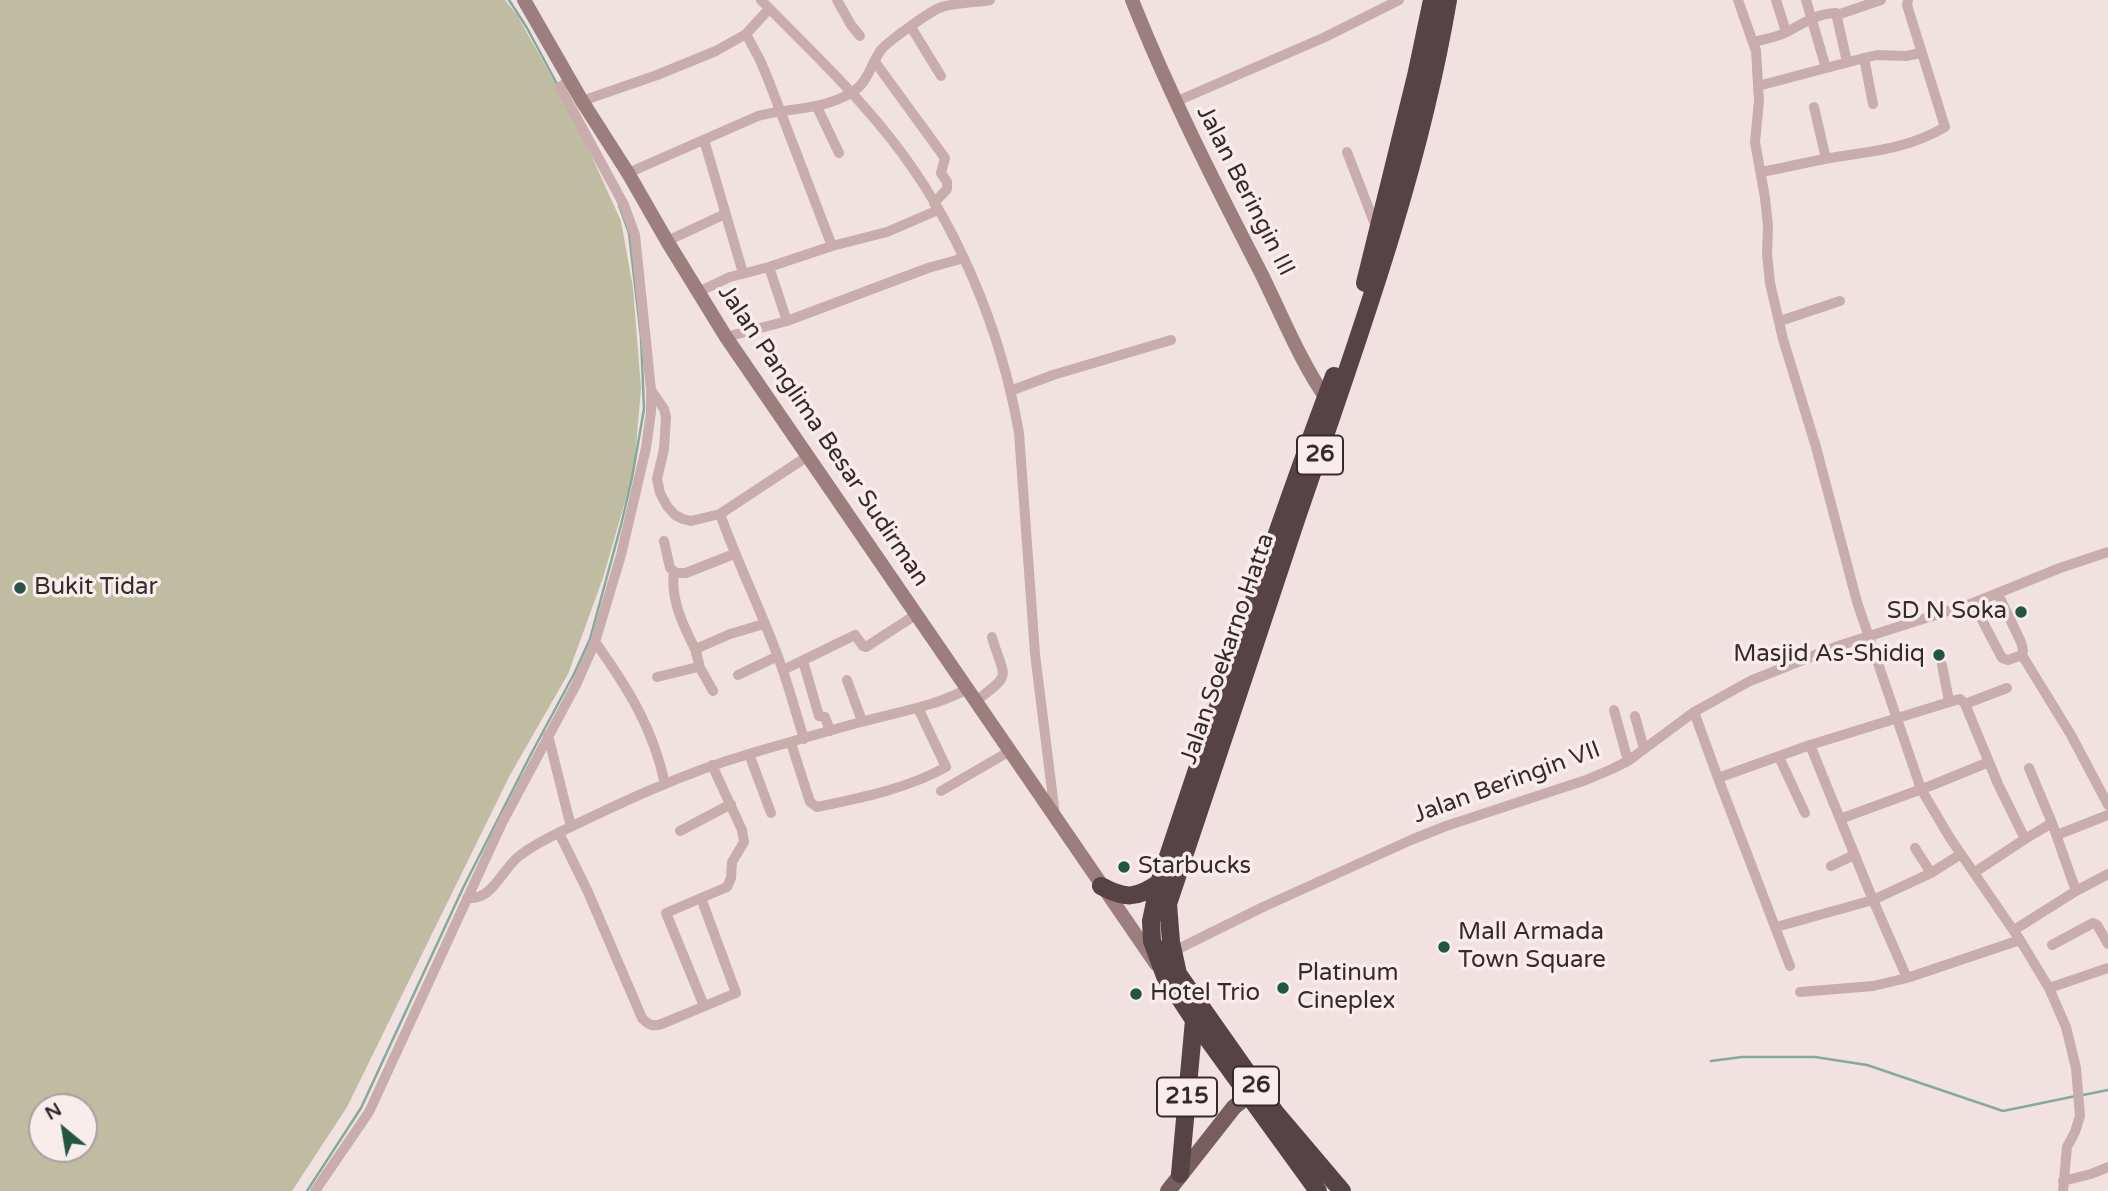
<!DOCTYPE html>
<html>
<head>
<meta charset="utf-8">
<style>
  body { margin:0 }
  #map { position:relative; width:2108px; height:1191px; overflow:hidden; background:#f1e1e0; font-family:"Varela Round",sans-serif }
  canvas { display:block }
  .north { position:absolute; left:28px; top:1093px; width:70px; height:70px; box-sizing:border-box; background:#f9edec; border:2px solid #ab9f9f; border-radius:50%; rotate:330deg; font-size:19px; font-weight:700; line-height:28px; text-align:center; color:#372a2c }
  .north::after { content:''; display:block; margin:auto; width:24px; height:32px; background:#235544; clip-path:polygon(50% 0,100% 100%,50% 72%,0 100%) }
</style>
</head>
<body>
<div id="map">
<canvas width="2108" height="1191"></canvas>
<div class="north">N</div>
</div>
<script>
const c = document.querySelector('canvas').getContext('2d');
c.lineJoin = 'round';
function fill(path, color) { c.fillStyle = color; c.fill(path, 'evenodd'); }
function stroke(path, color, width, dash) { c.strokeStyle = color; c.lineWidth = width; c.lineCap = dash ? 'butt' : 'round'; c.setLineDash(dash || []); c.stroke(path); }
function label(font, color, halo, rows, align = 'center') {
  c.font = font + ' "Varela Round",sans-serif'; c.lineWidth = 7; c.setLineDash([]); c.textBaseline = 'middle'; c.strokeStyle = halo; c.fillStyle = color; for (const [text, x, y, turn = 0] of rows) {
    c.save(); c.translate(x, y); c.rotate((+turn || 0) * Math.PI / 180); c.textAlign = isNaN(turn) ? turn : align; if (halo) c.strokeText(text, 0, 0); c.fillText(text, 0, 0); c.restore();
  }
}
fill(new Path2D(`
  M 0,0 L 505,0 L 517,15 L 573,115 L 621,221 L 633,288 L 641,388 L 634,470 L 603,578 L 568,674 L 510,775 L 347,1107 L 292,1191 L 0,1191 ZM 42,1107 L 84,1107 L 84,1149 L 42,1149 Z`), '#bfbca1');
stroke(new Path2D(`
  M 509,0 L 527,28 L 557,84
  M 1711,1061 L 1742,1057 L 1815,1057 L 1867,1065 L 2003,1111 L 2076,1096
  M 2083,1095 L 2108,1090
  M 307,1191 L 361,1108 L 463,888 L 530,756 L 574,674 L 590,639 L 621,525 L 632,478 L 644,409 L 641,337 L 629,233 L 619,205`), '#81ac9b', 2.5);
stroke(new Path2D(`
  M 761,0 C 805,45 852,89 891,139 C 957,222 1001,330 1019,433 L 1035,654 L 1055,815
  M 837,0 L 851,25 L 860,36
  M 1738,0 L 1756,51 L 1759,101 L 1755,142 L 1765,198 L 1768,226 L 1767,254 L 1770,283 L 1783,339 L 1816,447 L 1857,602 L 1921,789 L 1950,838 L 2020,940 L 2049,988 L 2066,1027 L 2076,1068 L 2080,1116 L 2075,1132 L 2067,1147 L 2063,1191
  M 1776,0 L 1786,32
  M 1806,0 L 1826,68
  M 1836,13 L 1847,62
  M 911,27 L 941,76
  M 746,34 L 760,60 L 768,79 L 832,246
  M 1754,42 C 1764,39 1778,37 1787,32 C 1801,24 1823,10 1840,14 L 1881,0
  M 1864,58 L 1873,104
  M 875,62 L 945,158 L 941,173 L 947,182 L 947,189 L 934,203
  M 1758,86 L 1864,58 L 1877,55 L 1906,56 L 1921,53
  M 582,101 L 657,75 L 716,51 L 746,34 L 769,9
  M 1175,102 L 1323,38 L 1399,0
  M 817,107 L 839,153
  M 1814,107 L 1826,159
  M 704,140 L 743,273
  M 1347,152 L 1376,227
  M 1761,172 C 1784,168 1807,162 1830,158 C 1872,151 1908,149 1945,127 L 1907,5 L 1908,0
  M 628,173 L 758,116 C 791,107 820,111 851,93 C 869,82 870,65 881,50 C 887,42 933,9 942,7 C 958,2 975,3 990,0
  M 667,241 L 725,214
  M 698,292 L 730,277 L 769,267 L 832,246 L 887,232 L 938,210
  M 787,321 L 928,268 L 964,258
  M 1780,321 L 1840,301
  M 726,337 L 787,321 L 769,267
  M 651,390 L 664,409 L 666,417 L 664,449 L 657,479 L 660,493 L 667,506 L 675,515 L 683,519 L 691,521 L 720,514 L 808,456
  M 1010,391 L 1053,375 L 1171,340
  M 720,514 C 739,567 765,618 783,671 C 791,694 797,717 804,739
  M 664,541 L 670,568 L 676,573 L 686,573 L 734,554
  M 674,572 C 670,600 684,627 696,651
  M 1998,594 L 2021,642 L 2023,650 L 2022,655 L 2071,735 L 2108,805
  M 1973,603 L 2002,658 L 2008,660 L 2022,655
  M 595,642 C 628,688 653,728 665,784
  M 803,661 L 819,716 L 825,717 L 830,731
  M 1942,665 L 1949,701
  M 699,666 L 713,691
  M 783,670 L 855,635 L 863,646 L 866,647 L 917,614
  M 738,675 L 778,656
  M 657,677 L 698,667 L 699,663 L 696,653 L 698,648 L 730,634 L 764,624
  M 847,680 L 862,721
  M 976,701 C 1014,672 1004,680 992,637
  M 1965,704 L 2007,688
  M 1614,710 L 1628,761
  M 1694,712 L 1718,778 L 1810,745
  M 1635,716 L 1644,749
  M 548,735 L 571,827
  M 791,743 L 810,802 L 817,807 C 860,798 907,789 946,767 L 918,708
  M 749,754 L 771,813
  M 1779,757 L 1805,813
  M 2029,768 L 2052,823 L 2076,891
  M 1718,778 L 1790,966
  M 941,791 L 1010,751
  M 1840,819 L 1930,786 L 1989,762
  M 680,831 L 731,804
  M 559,833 L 588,892 L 642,1018 C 649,1026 654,1027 664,1023 L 736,993 L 701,898
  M 2057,835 L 2108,815
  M 2025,839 L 2052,823
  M 1915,848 L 1931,873 L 1961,854
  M 1831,866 L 1854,855
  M 467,898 C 492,901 501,871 518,857 C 530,847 544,840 558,833 C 620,803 683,773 749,754 C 787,743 824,732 861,722 C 897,712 934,707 967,689
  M 1776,927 L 1873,900 L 1810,745 L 1956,700 L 1960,699 L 1965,704 L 1998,784 L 2025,839 L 1975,872
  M 2014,930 L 2076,891 L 2108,874
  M 2052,945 L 2093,923 L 2097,925 L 2108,944
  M 1172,952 L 1263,907 L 1411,840 L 1446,826 L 1586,780 L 1612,769 L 1628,761 L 1694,712 L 1750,681 L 1838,646 L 1973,603 L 2060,568 L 2108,552
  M 1907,978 L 1873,900 L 1931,873
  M 2049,988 L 2108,968
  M 1800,992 L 1873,986 L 1907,978 L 2020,940
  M 704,1006 L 666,913 L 727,887 L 731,878 L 732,862 L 744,842 L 742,830 L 712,765
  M 2063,1181 L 2091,1174 L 2108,1167
  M 315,1191 L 369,1112 L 502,823 L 576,685 L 595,642 L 621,555 L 646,448 L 651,412 L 651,390 L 635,235 L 624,205 L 560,87 L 570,80`), '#c8adac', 10);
stroke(new Path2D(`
  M 524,0 L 582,101 L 628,173 L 667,241 L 726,337 L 1156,964
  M 1132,0 C 1169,93 1214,182 1260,271 C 1282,315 1301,364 1330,404`), '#9c7e7f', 14);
stroke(new Path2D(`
  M 1168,1191 L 1234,1107 L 1258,1088`), '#785d5f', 16);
stroke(new Path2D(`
  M 1365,283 L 1416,76 L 1432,0
  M 1101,886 C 1125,899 1136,899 1159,883
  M 1180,1174 L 1194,1020
  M 1318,1191 L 1194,1020 L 1165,976 L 1152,941 L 1151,921 L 1159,883 C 1216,714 1271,543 1334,376
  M 1342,1191 L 1275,1112 L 1178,974 L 1171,942 L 1168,904 C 1212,775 1254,646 1297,517 C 1355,347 1418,178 1448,0`), '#574245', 18);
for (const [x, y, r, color] of [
  [20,588,7,"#235544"],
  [2021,612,7,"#235544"],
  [1939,655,7,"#235544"],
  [1124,867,7,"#235544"],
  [1444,947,7,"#235544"],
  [1283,988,7,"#235544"],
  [1136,994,7,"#235544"]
]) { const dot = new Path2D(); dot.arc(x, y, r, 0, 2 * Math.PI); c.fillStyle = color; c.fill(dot); stroke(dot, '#f9edec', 2.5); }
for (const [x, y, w] of [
  [1320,455,46],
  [1256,1086,46],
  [1187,1097,60]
]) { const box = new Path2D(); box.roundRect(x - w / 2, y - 19.5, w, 39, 5); c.fillStyle = '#f9edec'; c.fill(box); stroke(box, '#372a2c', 2); }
label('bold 23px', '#372a2c', null, [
  ["26",1320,455],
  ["26",1256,1086],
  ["215",1187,1097]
]);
label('24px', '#372a2c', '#f9edec', [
  ["Jalan Beringin III",1245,191,63],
  ["Jalan Panglima Besar Sudirman",823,436,56],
  ["Jalan Soekarno Hatta",1228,649,-71],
  ["Jalan Beringin VII",1507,783,-20]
]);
label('24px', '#372a2c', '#f9edec', [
  ["Bukit Tidar",34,588],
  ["SD N Soka",2007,612,"right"],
  ["Masjid As-Shidiq",1925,655,"right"],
  ["Starbucks",1138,867],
  ["Mall Armada",1458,933],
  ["Town Square",1458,961],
  ["Platinum",1297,974],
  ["Cineplex",1297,1002],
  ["Hotel Trio",1150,994]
], 'left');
</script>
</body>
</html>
